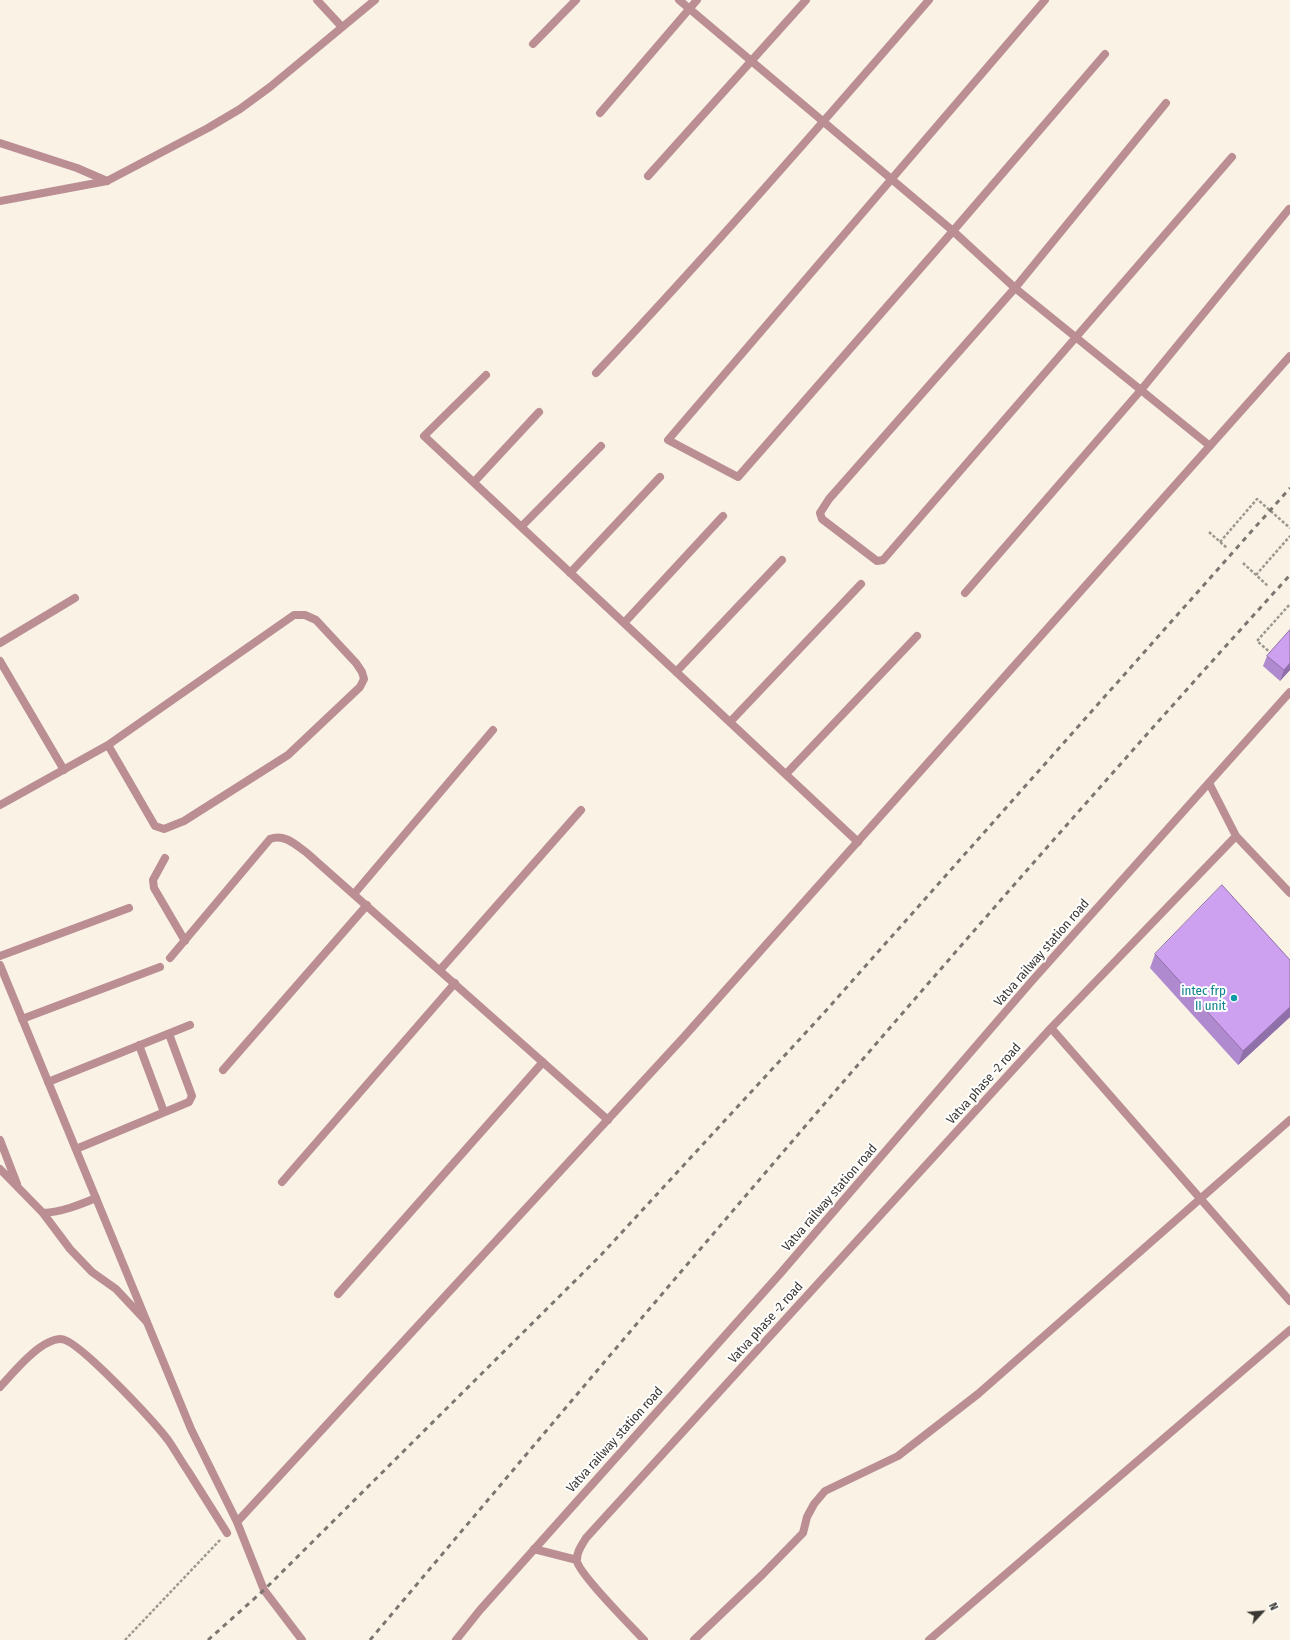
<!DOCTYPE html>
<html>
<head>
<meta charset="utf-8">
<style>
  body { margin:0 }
  #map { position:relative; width:1290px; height:1640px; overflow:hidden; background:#f9f2e5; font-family:"Fira Sans Condensed",sans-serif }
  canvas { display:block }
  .north { position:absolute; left:1242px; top:1592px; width:40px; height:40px; -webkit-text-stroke:3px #fff; paint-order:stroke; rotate:64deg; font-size:11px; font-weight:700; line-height:16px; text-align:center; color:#3b3834 }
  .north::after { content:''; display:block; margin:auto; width:14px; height:18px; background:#3b3834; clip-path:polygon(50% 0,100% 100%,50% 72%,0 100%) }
</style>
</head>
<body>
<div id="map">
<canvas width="1290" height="1640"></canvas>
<div class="north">N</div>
</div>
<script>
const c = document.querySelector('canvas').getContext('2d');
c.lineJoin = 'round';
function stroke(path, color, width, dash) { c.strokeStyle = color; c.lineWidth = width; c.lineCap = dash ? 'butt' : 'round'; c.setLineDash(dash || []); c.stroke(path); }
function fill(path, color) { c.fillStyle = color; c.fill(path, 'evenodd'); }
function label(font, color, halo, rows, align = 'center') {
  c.font = font + ' "Fira Sans Condensed",sans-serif'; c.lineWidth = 4; c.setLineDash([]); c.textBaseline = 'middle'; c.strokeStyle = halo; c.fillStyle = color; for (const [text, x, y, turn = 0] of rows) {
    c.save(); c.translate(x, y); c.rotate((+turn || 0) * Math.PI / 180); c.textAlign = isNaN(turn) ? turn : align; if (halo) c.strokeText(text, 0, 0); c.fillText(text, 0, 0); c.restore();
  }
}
stroke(new Path2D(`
  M 1209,532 L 1227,548
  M 1220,542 L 1257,499 L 1290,528
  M 1243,563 L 1268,586
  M 1256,575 L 1290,536
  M 1272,654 L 1257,641 L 1290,604
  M 125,1640 L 220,1540`), '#9c978f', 2.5, [3, 2]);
stroke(new Path2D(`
  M 679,0 L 953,231 L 1015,288 L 1210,446
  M 1045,0 L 668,440 L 738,477 L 953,231 L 1105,54
  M 533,44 L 576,0
  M 1166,103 L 1015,288 L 829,499 L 820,513 L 822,519 L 877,561 L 883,560 L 1232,157
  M 600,113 L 697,0
  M 648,176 L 806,0
  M 596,373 C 710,252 820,126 929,0
  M 486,375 L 424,436 L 858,842
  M 474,482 L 539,412
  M 521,527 L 601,446
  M 570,573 L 660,477
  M 965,593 L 1141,390 L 1289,209
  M 624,623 L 723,516
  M 0,643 L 75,598
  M 0,661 L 64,770
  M 676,672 L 782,560
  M 730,722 L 861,584
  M 786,774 L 917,636
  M 0,805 L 108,745 L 294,615 L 305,615 L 316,620 L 356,663 L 362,672 L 364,679 L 360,687 L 288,755 L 184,821 L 164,829 L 155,826 L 108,745
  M 165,858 L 153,880 L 154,888 L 185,941
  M 354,894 L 493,730
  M 170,958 L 270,839 C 284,833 296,845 307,853 L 608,1120
  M 440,970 L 581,810
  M 223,1070 L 367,905
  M 282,1182 L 455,983
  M 338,1294 L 543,1062`), '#bb8e93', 8);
stroke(new Path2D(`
  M 317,0 L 342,27
  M 0,143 L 77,168 L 107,181
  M 1209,783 L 1236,836 L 1290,893
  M 0,956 L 129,908
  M 22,1019 L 160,967
  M 1051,1028 L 1290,1301
  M 139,1045 L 164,1112
  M 48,1082 L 190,1025
  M 0,1140 L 17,1184
  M 76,1149 L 189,1102 L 192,1096 L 169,1034
  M 0,1169 L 43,1213 L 70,1249 L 92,1272 L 116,1289 L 146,1321
  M 43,1213 C 62,1212 79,1205 96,1198
  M 0,1387 C 13,1373 40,1339 61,1339 C 78,1339 155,1423 168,1440 C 175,1450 181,1461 188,1471 C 201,1492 214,1512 227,1533
  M 534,1549 L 577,1560
  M 644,1640 C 632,1627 579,1574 577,1561 C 576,1552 582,1545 586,1538 L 1051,1028 L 1236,836
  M 694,1640 L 763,1574 L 803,1533 L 807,1517 L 814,1504 L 825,1491 L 898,1456 L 978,1394 L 1290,1120
  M 929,1640 L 1290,1330`), '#bb8e93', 8);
stroke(new Path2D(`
  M 0,201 L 107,181 L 208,128 L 240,109 L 270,87 L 375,0
  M 0,965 L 191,1429 L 237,1522 L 264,1590 L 302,1640
  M 237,1522 L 682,1039 L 1290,356
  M 456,1640 L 480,1610 L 779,1275 L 1031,982 L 1290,692`), '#bb8e93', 8);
stroke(new Path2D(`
  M 208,1640 L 264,1590 L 601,1255 L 822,1015 L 1290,488
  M 370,1640 C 672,1281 975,922 1290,575`), '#7b7770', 3, [5, 5]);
fill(new Path2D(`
  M 1290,630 L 1290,670 L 1280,681 L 1263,666 L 1267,656 Z
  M 1155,954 L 1290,960 L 1290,1017 L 1238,1065 L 1150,968 Z`), '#b08ace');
fill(new Path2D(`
  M 1290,663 L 1290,670 L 1280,681 L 1284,670 Z
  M 1290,1007 L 1290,1017 L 1238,1065 L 1243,1051 Z`), '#9070a8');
const building = new Path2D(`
  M 1290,630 L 1290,663 L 1284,670 L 1267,656 Z
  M 1222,885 L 1290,960 L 1290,1007 L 1243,1051 L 1155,954 Z`);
fill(building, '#cda0f0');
stroke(building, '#9070a8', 1);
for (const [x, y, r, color] of [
  [1234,998,4,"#0f9aa8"]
]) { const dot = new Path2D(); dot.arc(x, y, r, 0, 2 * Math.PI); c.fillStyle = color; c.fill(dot); stroke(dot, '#fff', 1.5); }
label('13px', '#3b3834', '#fff', [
  ["Vatva railway station road",1042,953,-49],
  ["Vatva phase -2 road",984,1084,-48],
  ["Vatva railway station road",830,1198,-49],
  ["Vatva phase -2 road",766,1323,-48],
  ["Vatva railway station road",615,1440,-48]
]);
label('13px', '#0d838f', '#fff', [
  ["intec frp",1226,991],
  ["II unit",1226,1006]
], 'right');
</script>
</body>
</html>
